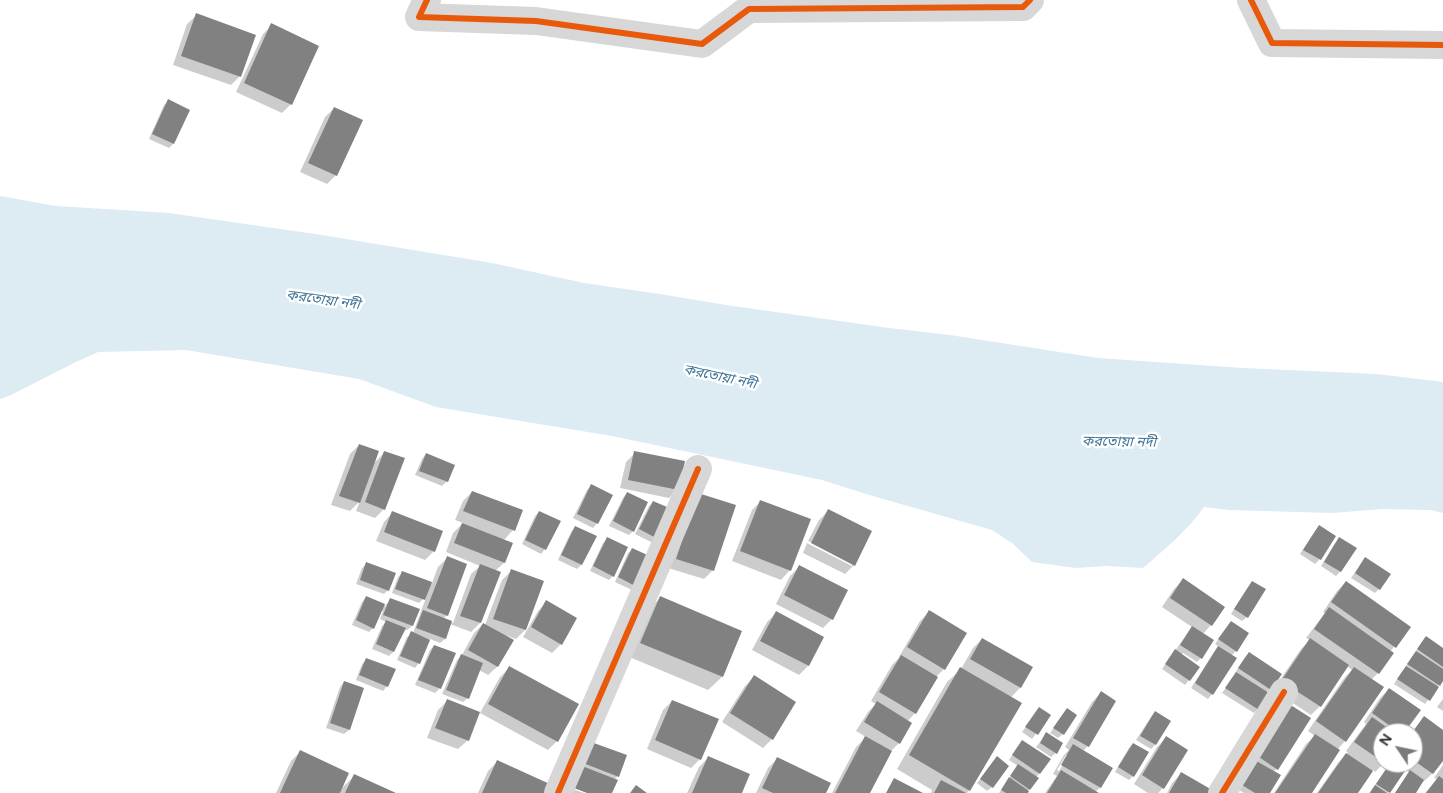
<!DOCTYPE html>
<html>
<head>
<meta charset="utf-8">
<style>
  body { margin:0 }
  #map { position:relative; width:1443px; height:793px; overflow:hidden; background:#fff; font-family:Figtree,sans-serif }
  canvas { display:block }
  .north { position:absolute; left:1373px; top:723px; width:50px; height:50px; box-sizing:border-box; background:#fff; border:1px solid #adadad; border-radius:50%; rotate:304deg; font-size:14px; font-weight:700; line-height:20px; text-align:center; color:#333 }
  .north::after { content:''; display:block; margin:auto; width:18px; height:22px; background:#7a7a7a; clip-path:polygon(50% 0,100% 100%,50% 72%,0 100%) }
</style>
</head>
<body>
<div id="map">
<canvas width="1443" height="793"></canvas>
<div class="north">N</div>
</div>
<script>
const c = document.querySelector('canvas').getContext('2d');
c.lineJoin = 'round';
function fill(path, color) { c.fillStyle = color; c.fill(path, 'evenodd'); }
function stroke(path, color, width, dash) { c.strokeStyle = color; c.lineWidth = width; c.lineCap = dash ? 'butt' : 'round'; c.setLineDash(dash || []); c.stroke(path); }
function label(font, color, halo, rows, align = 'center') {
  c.font = font + ' Figtree,"Noto Sans Bengali",sans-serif'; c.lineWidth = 5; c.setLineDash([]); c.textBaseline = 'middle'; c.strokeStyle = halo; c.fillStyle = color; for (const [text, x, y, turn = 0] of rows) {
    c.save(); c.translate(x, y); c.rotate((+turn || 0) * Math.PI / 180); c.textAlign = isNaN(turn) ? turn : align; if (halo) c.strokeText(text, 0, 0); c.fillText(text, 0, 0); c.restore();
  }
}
fill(new Path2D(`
  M 0,196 L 56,206 L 169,213 L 322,235 L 492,263 L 584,283 L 660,294 L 726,305 L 889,328 L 950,335 L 1098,358 L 1243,368 L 1377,374 L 1443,382 L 1443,513 L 1431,510 L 1382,509 L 1333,513 L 1229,510 L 1204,507 C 1187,531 1165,549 1143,568 L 1105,566 L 1076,568 L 1032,562 L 1012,543 L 992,530 L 866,494 L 822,480 L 612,436 L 436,407 L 359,379 L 186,350 L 98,352 L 74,363 L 9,396 L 0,399 Z`), '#ddebf3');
fill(new Path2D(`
  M 197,15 L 240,76 L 231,85 L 173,65 L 187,24 Z
  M 272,25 L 291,104 L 282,113 L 236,92 L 263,34 Z
  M 169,101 L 188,110 L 173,144 L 169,148 L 149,139 L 164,105 Z
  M 334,108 L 336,175 L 327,184 L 300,172 L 325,117 Z
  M 359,445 L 373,464 L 385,452 L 384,509 L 375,518 L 356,511 L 360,501 L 350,511 L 331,505 L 350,454 Z
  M 635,453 L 678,489 L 669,498 L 620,488 L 626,462 Z
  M 426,454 L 447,481 L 442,486 L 415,475 L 422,459 Z
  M 591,486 L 597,523 L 593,528 L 573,518 L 587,490 Z
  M 472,492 L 513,530 L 504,540 L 504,563 L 495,571 L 499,573 L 480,623 L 471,632 L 450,624 L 445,639 L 440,643 L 430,639 L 419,663 L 415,668 L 397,660 L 407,637 L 413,633 L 427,595 L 419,603 L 392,593 L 398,577 L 403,572 L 432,583 L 438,567 L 447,558 L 447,615 L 443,619 L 453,623 L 471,574 L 480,566 L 446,552 L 453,533 L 463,523 L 455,520 L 463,501 Z
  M 627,493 L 633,531 L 629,535 L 609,526 L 623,498 Z
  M 761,501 L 790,570 L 781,580 L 732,561 L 752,510 Z
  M 653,502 L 655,544 L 635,534 L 649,506 Z
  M 689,503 L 713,570 L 704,579 L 668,568 Z
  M 828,511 L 854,565 L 845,574 L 803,553 L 807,543 L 852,566 L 852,563 L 808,541 L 819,520 Z
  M 393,512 L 434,551 L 425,560 L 376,541 L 384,522 Z
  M 539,512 L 545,549 L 541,554 L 522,544 L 535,516 Z
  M 575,527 L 581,565 L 577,569 L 558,560 L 571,532 Z
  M 1319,527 L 1334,536 L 1320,559 L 1315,564 L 1300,554 L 1315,531 Z
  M 608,539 L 613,576 L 609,580 L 590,571 L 603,543 Z
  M 1335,543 L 1355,548 L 1340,572 L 1336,576 L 1321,566 Z
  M 633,549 L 634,591 L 615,582 L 628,553 Z
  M 1365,558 L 1379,589 L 1375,593 L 1351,578 Z
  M 367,563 L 388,590 L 384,594 L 356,584 L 362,568 Z
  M 799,567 L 832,619 L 823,628 L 776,604 L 790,576 Z
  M 511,571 L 542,581 L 525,630 L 516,639 L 507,636 L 498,666 L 488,675 L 479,670 L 468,698 L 463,702 L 442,694 L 457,660 L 462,655 L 474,633 L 483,624 L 485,625 L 502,580 Z
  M 1183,580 L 1211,625 L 1203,634 L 1201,658 L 1197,662 L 1183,653 L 1181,655 L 1189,680 L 1185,685 L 1162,669 L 1192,627 L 1162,607 L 1174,589 Z
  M 1253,582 L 1247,617 L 1242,621 L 1231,614 L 1248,587 Z
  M 1346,582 L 1409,627 L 1390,652 L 1378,673 L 1371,680 L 1382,688 L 1345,741 L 1337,750 L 1311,793 L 1274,793 L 1306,744 L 1315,736 L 1308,731 L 1345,677 L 1352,670 L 1347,666 L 1320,706 L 1311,715 L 1273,690 L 1301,649 L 1310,640 L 1306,638 L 1325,613 L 1323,612 L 1337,591 Z
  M 366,597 L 385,606 L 391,599 L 418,609 L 412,626 L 407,630 L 404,629 L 393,652 L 389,656 L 372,649 L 382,626 L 386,622 L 380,619 L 383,611 L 381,610 L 373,628 L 369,632 L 352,625 L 362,602 Z
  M 660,598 L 741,631 L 722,677 L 708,690 L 627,656 L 647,611 Z
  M 547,602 L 561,644 L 552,653 L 523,637 L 538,611 Z
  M 929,612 L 944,669 L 936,677 L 915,713 L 907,722 L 911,724 L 899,743 L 890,752 L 869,793 L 832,793 L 856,747 L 866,737 L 856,731 L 868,712 L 876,704 L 871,701 L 892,665 L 900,657 L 899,657 L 920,621 Z
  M 776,613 L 808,666 L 799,675 L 752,650 L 767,622 Z
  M 1231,622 L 1236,651 L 1231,656 L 1212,694 L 1208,699 L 1191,688 L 1214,652 L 1219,647 L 1215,644 Z
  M 1426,638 L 1443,649 L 1443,679 L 1425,704 L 1394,684 L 1422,642 Z
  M 982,639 L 1031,668 L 1020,688 L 1010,698 L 969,790 L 967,793 L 931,793 L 932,790 L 897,769 L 947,682 L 961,669 L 973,648 Z
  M 434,646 L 440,688 L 435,693 L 415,685 L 430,650 Z
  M 1249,653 L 1270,689 L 1266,693 L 1258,709 L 1254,713 L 1222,693 L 1236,674 L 1235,673 L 1245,657 Z
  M 367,659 L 387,686 L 383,691 L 356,680 L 362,664 Z
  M 509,668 L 557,741 L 548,750 L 480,713 L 500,677 Z
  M 754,677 L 772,739 L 763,748 L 722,722 L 745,686 Z
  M 344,682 L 363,688 L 349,730 L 344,734 L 326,728 L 340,687 Z
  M 1389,689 L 1402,733 L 1383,733 L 1384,763 L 1375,772 L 1373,770 L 1356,793 L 1317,793 L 1338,763 L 1348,753 L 1346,751 L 1366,724 L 1364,722 L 1380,698 Z
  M 1101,693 L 1115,701 L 1088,746 L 1083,751 L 1100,788 L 1095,792 L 1097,793 L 1045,793 L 1057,776 L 1053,774 L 1064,755 L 1069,750 L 1065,747 L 1092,702 ZM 1066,755 L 1069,755 L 1059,771 L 1057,770 Z
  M 1443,699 L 1443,711 L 1437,707 Z
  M 447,701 L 468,740 L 458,749 L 427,738 L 438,710 Z
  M 672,701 L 700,759 L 691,768 L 647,749 L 663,710 Z
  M 1039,709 L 1049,716 L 1032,739 L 1022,732 Z
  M 1067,710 L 1063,734 L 1058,738 L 1050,733 Z
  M 1155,712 L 1169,721 L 1155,745 L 1151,749 L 1136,740 L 1151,717 Z
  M 1277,712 L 1277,769 L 1273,772 L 1269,793 L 1244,793 L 1234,787 Z
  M 1424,717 L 1443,731 L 1443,759 L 1432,774 L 1423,782 L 1422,782 L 1414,793 L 1395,793 L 1410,773 L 1405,769 L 1388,793 L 1369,793 L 1391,763 L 1413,763 L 1413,733 L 1411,733 Z
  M 1047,733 L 1056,753 L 1051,757 L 1036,747 Z
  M 1166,738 L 1163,788 L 1158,793 L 1148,793 L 1134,784 L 1157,747 Z
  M 1133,744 L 1133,776 L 1129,780 L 1115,772 L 1129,748 Z
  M 1018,746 L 1039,774 L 1036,777 L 1027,793 L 999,793 L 1018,766 L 1009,760 Z
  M 587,748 L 618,776 L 614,780 L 611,793 L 591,793 L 573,786 Z
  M 300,752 L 341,789 L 355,775 L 393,793 L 276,793 L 291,761 Z
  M 708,758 L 741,793 L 687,793 L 699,767 Z
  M 777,759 L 825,793 L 756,793 L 768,768 Z
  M 497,762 L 547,793 L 478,793 L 488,771 Z
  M 993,762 L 992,787 L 987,791 L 977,783 Z
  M 1443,765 L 1443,793 L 1425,793 L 1437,779 L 1434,778 Z
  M 1181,774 L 1212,793 L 1167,793 L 1172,783 Z
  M 572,789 L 584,793 L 572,793 Z`), '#0003');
fill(new Path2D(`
  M 196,13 L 256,35 L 241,77 L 181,56 Z
  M 271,23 L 319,46 L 292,105 L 244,83 Z
  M 168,99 L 190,110 L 174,144 L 152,134 Z
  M 334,107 L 363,120 L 337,176 L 308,163 Z
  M 359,444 L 379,451 L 360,503 L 339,496 Z
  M 384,451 L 405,458 L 385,510 L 365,502 Z
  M 634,451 L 685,461 L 679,490 L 628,480 Z
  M 426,453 L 455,465 L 448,482 L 419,471 Z
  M 591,484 L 613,495 L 598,524 L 577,514 Z
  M 472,491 L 523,510 L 515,531 L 463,511 Z
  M 627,492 L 648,502 L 634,532 L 613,521 Z
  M 698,493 L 736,505 L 714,571 L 676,559 Z
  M 760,500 L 811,519 L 791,571 L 740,551 Z
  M 653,501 L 674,510 L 660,540 L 639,529 Z
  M 828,509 L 872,531 L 855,566 L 811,543 Z
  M 392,511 L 443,531 L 435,552 L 384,532 Z
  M 539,511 L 561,521 L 546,550 L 525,540 Z
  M 462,523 L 513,543 L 505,563 L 454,543 Z
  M 1319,525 L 1336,536 L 1321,560 L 1303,550 Z
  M 575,526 L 597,536 L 582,565 L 561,555 Z
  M 607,537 L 628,547 L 614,577 L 593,566 Z
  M 1339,537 L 1357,548 L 1341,572 L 1324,562 Z
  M 632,548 L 654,558 L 639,588 L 618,577 Z
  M 447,556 L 467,564 L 448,616 L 427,608 Z
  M 1365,557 L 1391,574 L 1380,590 L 1355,573 Z
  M 366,562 L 396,573 L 389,591 L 360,580 Z
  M 480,564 L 501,572 L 481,623 L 460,616 Z
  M 799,565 L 848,590 L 833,620 L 784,595 Z
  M 511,569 L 544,581 L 526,630 L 493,619 Z
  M 402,571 L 432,582 L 425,600 L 395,589 Z
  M 1183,578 L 1225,607 L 1212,626 L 1170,598 Z
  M 1252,581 L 1266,589 L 1248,618 L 1234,609 Z
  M 1346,581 L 1411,627 L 1396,648 L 1331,602 Z
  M 366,596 L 385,604 L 374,629 L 356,620 Z
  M 660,596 L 742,631 L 723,677 L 640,643 Z
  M 390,598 L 420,609 L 413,626 L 383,615 Z
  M 546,600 L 577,618 L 562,645 L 531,627 Z
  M 1329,607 L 1394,653 L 1379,674 L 1314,629 Z
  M 423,610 L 452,621 L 446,639 L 416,628 Z
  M 929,610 L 967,633 L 945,670 L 907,647 Z
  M 776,611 L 824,637 L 809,666 L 760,641 Z
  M 386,620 L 406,628 L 394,652 L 376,644 Z
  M 1231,621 L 1249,633 L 1237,652 L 1218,639 Z
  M 483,623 L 514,640 L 498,667 L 468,650 Z
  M 1192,626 L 1214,640 L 1202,659 L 1180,645 Z
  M 411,631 L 430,640 L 420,664 L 400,656 Z
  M 1426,636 L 1443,648 L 1443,667 L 1417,649 Z
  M 982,638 L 1033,667 L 1021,688 L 970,659 Z
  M 1310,638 L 1349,665 L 1321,707 L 1281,681 Z
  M 434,645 L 456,653 L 441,689 L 418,680 Z
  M 1218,646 L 1237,658 L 1213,695 L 1195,683 Z
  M 1175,649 L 1200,667 L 1190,681 L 1165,664 Z
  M 1416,651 L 1443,669 L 1443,681 L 1440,686 L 1407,664 Z
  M 1249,652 L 1282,674 L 1271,690 L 1238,668 Z
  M 461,654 L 483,663 L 469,699 L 446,690 Z
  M 901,655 L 938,677 L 916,714 L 879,692 Z
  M 366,658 L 396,669 L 388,687 L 359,675 Z
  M 509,666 L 579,704 L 558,742 L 488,704 Z
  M 1406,666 L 1439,687 L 1430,701 L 1397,679 Z
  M 960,667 L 1022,703 L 970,791 L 909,755 Z
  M 1354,667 L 1384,687 L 1346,742 L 1316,721 Z
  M 1236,672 L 1269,693 L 1259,710 L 1225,688 Z
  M 754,675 L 796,702 L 773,740 L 730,713 Z
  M 344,681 L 364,688 L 350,730 L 330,723 Z
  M 1389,688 L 1421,710 L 1404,733 L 1400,733 L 1372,713 Z
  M 1101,691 L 1116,701 L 1089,747 L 1073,738 Z
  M 447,699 L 480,712 L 469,741 L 435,728 Z
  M 672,700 L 719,719 L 701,760 L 655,740 Z
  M 877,701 L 912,723 L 900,744 L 864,722 Z
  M 1286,702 L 1311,718 L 1278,770 L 1253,753 Z
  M 1039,707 L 1051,715 L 1038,735 L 1025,727 Z
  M 1067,708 L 1077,715 L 1064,735 L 1053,728 Z
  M 1155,711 L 1171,721 L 1156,745 L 1140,736 Z
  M 1424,716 L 1443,730 L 1443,761 L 1433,774 L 1413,760 L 1413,733 L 1412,733 Z
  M 1372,717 L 1395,733 L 1383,733 L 1383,762 L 1354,742 Z
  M 1046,732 L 1063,743 L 1057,754 L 1040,743 Z
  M 1315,734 L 1340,750 L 1312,793 L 1275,793 Z
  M 865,736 L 892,751 L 870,793 L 835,793 Z
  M 1166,736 L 1188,750 L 1164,789 L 1142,775 Z
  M 1022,740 L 1051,759 L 1040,774 L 1012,755 Z
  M 591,742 L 627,755 L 619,777 L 583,763 Z
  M 1133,743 L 1149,752 L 1134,777 L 1118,767 Z
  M 1073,744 L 1113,768 L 1101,788 L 1061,765 Z
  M 300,750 L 349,773 L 340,793 L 280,793 Z
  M 1346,753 L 1373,771 L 1358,793 L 1318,793 Z
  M 708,756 L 750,774 L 742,793 L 692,793 Z
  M 997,756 L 1009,766 L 993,788 L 980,779 Z
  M 777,757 L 831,783 L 826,793 L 773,793 L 762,788 Z
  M 1251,758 L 1281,775 L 1270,793 L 1255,793 L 1237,782 Z
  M 497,760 L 552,785 L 549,793 L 482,793 Z
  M 1390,763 L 1399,763 L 1407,768 L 1390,793 L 1376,784 Z
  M 1018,764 L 1039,778 L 1030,790 L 1010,776 Z
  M 582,766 L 618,780 L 612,793 L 587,793 L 574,788 Z
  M 1061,770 L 1099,793 L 1047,793 Z
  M 1410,770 L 1424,780 L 1416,793 L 1395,793 Z
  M 1181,772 L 1214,791 L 1213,793 L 1169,793 Z
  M 354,774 L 396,793 L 345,793 Z
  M 1439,776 L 1443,779 L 1443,793 L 1426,793 Z
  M 1009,777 L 1029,791 L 1028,793 L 1006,793 L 1001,790 Z
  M 894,778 L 923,793 L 886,793 Z
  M 941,780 L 966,793 L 934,793 Z
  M 636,785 L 647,793 L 630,793 Z
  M 1375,785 L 1387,793 L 1370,793 Z`), '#818181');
stroke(new Path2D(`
  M 427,0 L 419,17 L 536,21 L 702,44 L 749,9 L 1023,7 L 1030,0
  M 1251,0 L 1272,43 L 1443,45
  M 558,793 L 698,469
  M 1222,793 L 1284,692`), '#d7d7d7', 28);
stroke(new Path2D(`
  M 427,0 L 419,17 L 536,21 L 702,44 L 749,9 L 1023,7 L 1030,0
  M 1251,0 L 1272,43 L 1443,45
  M 558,793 L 698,469
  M 1222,793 L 1284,692`), '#e8590c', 6);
label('italic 14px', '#3f7597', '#fff', [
  ["করতোয়া নদী",323,300,8],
  ["করতোয়া নদী",720,377,12],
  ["করতোয়া নদী",1119,442,1]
]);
</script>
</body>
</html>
